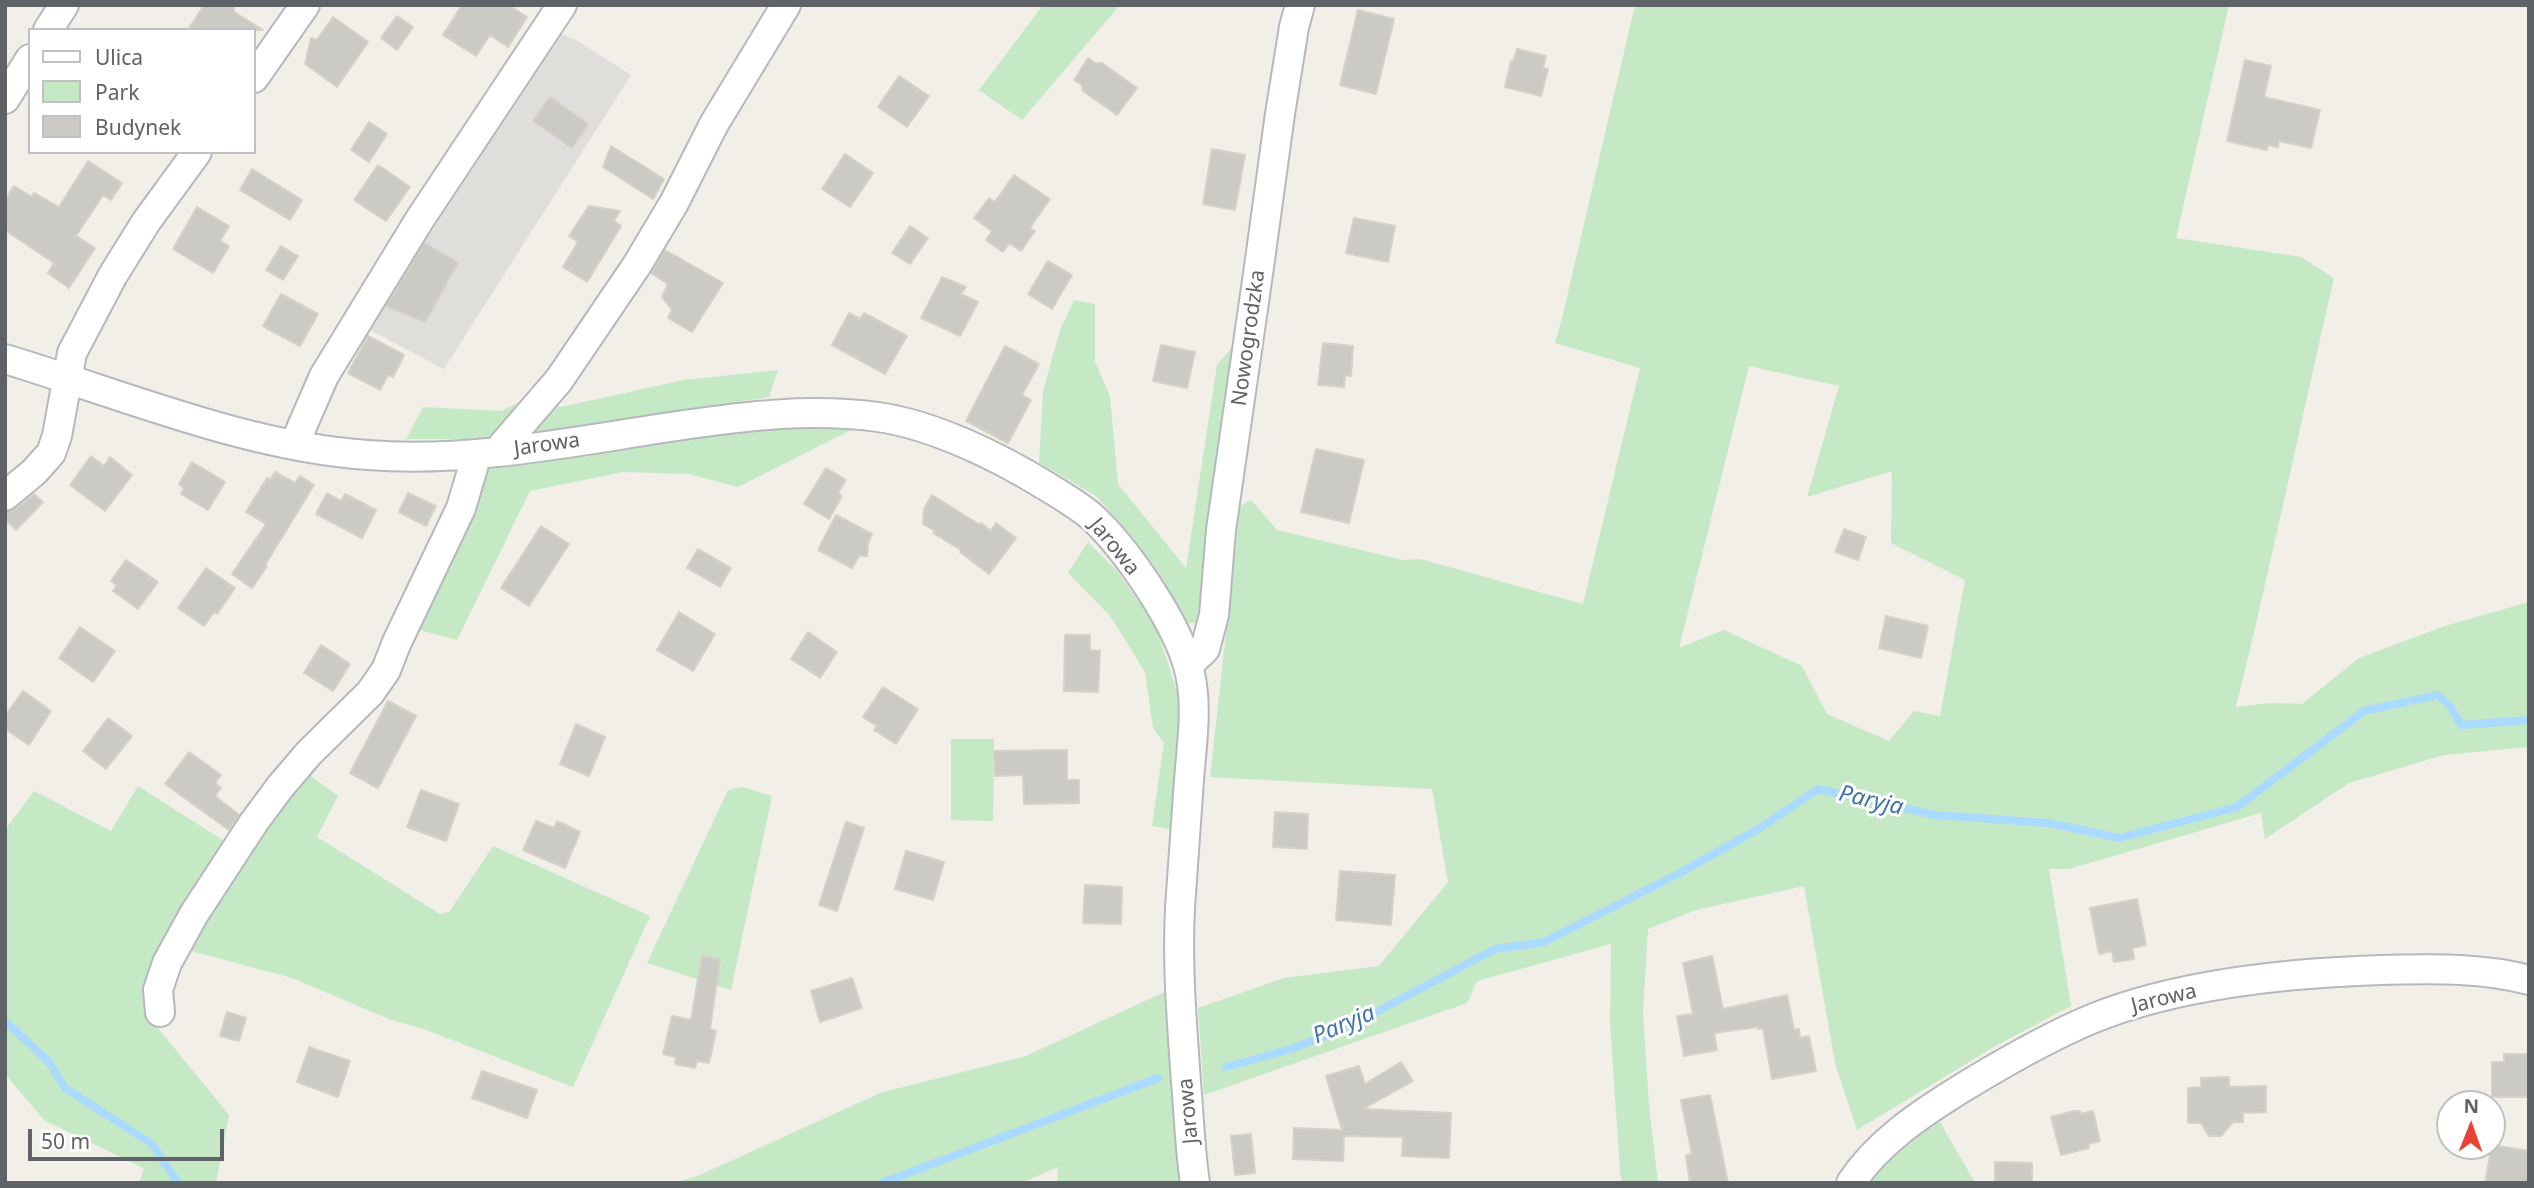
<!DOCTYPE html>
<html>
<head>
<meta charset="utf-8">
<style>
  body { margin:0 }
  #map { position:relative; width:2534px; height:1188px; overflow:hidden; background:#f1efe8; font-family:"Noto Sans",sans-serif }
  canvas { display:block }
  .frame { position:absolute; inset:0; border:7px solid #5f6368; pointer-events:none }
  .legend { position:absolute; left:28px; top:28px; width:228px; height:126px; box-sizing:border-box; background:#fff; border:2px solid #bfc1c3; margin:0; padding:9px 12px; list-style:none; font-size:21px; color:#5f6368 }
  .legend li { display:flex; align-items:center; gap:14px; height:35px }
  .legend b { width:35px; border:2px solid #bfc1c3 }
  .north { position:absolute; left:2436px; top:1090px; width:70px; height:70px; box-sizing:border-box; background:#fff; border:2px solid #bfc1c3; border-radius:50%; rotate:1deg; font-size:19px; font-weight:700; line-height:28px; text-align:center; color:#5f6368 }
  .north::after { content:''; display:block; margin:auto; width:24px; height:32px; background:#ea4335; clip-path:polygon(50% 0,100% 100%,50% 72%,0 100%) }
  .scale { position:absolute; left:28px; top:1129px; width:196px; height:32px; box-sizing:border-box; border:4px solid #5f6368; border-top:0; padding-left:9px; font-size:21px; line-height:24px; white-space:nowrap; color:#5f6368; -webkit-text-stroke:5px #fff; paint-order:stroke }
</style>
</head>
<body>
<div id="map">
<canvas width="2534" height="1188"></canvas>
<div class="frame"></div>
<ul class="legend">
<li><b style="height:9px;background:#fff"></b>Ulica</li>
<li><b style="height:19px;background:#c5e8c5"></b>Park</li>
<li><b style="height:19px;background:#cccac5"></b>Budynek</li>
</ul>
<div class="north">N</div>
<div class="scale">50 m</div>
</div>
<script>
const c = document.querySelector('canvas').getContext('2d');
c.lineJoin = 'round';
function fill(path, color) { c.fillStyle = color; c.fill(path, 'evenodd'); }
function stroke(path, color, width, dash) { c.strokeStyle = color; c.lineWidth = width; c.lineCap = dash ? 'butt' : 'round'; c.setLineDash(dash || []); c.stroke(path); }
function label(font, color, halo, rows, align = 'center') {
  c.font = font + ' "Noto Sans",sans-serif'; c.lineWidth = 6; c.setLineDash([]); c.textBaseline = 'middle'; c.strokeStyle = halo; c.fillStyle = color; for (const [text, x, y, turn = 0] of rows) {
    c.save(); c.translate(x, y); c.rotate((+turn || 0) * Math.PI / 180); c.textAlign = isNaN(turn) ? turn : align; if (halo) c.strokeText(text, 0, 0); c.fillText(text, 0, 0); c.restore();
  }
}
fill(new Path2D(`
  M 558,33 L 576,40 L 631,75 L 444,369 L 366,328 L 420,235 L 441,214 Z`), '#e0deda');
fill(new Path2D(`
  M 1043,5 L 1120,5 L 1022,120 L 979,90 Z
  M 1635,5 L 2229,5 L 2176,238 L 2301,257 L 2334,278 C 2301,421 2271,564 2236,707 L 2270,703 L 2302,704 L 2359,658 L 2445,626 L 2529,602 L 2529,747 L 2444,755 L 2349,783 L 2265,839 L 2261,813 L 2069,869 L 2049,869 L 2071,1006 L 1997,1045 L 1857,1130 L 1835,1063 L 1804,886 L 1696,910 L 1648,929 L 1643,1010 L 1649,1106 L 1658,1183 L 1622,1183 L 1620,1171 L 1610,1024 L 1611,944 L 1477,981 L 1467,1003 L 1204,1095 L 1198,1008 L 1284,978 L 1379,966 L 1448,882 L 1432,789 L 1210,777 L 1240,506 L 1251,500 L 1277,530 L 1403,560 L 1420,559 L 1583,604 L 1640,368 L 1555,343 L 1563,314 ZM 1749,366 L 1839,386 L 1807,497 L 1892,471 L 1891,543 L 1965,580 L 1940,716 L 1914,711 L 1889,741 L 1827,714 L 1802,666 L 1724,630 L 1679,648 Z
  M 1074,300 L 1095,304 L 1095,362 L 1110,396 L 1118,484 L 1186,568 L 1217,365 L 1237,341 L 1222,424 L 1202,622 L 1183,624 L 1165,582 L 1132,536 L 1096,496 L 1039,463 L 1043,391 L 1060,330 Z
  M 778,370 L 769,397 L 528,435 L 552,406 L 561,407 L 684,380 Z
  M 533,396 L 501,436 L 470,439 L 406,439 L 423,407 L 501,411 Z
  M 861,425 L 738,487 L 689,474 L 623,472 L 530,491 L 457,640 L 420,630 L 475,509 L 486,470 L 734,432 Z
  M 1088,542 L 1117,571 L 1156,626 L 1178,695 L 1183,742 L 1174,830 L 1152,826 L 1164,743 L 1153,728 L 1145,672 L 1111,617 L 1068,573 Z
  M 951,739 L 994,739 L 993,821 L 951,820 Z
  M 307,773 L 338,796 L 317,837 L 440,914 L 449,912 L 493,846 L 650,916 L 573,1087 L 424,1029 L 389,1019 L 292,978 L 184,949 L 217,904 L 258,832 Z
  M 138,786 L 227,843 L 153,1022 L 229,1115 L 216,1183 L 139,1183 L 144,1168 L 45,1121 L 5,1074 L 5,830 L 34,791 L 111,831 Z
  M 742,787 L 772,796 L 731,990 L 647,963 L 728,790 Z
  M 1171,989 L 1186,1183 L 1057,1183 L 1058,1167 L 1021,1183 L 675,1183 L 700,1175 L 880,1093 L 1026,1056 Z
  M 1939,1120 L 1975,1183 L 1871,1183 L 1883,1165 Z`), '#c5e8c5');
stroke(new Path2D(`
  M 5,1021 L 49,1062 L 65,1088 L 152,1144 L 178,1183
  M 1226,1067 L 1291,1049 L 1348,1027 L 1495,949 L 1544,942 L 1676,875 L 1760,828 L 1818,789 L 1935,815 L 2049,823 L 2119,838 L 2237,807 L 2364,711 L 2437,695 L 2450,706 L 2461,725 L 2529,720
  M 882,1183 L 1158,1078`), '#aadaff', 8);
const building = new Path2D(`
  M 204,5 L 234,5 L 234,12 L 263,30 L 188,30 Z
  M 462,5 L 508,5 L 527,17 L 508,47 L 490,35 L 476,56 L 443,35 Z
  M 1358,10 L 1394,19 L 1376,94 L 1340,85 Z
  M 397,16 L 413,27 L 397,50 L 381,38 Z
  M 333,17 L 368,42 L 337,87 L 305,64 L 311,38 L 317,40 Z
  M 1517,49 L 1546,56 L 1543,68 L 1548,69 L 1541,96 L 1505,87 L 1511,61 L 1513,62 Z
  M 1088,58 L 1095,63 L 1102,63 L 1137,88 L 1117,115 L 1083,91 L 1082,85 L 1074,80 Z
  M 2245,60 L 2271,66 L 2264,97 L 2320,110 L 2311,148 L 2279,141 L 2278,147 L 2268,145 L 2267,150 L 2227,141 Z
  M 899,76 L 929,96 L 907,127 L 878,107 Z
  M 550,97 L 588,124 L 572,148 L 533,121 Z
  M 369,122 L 387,134 L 369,162 L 351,150 Z
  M 611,146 L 664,179 L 653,199 L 603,167 Z
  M 1212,149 L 1245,155 L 1235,210 L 1203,204 Z
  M 845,154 L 873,173 L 850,207 L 822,189 Z
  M 88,161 L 122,183 L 111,200 L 103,195 L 76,236 L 95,248 L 69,288 L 48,273 L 54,263 L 5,230 L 5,200 L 14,186 L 32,197 L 34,193 L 59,207 Z
  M 378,165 L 410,187 L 386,221 L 354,200 Z
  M 252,169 L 302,200 L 290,220 L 240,190 Z
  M 1014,175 L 1050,199 L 1030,228 L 1035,231 L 1021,251 L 1009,243 L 1003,252 L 986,240 L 992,231 L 974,218 L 989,198 L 995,202 Z
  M 589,206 L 620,211 L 614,221 L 621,226 L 587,282 L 563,267 L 578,242 L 569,236 Z
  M 197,207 L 229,226 L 220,241 L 229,246 L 213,273 L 173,249 Z
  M 1354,218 L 1395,226 L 1388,262 L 1346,253 Z
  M 910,226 L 928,238 L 910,264 L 892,253 Z
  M 425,243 L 458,263 L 425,322 L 386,306 Z
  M 281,246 L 298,256 L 283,280 L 266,270 Z
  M 665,250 L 723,283 L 692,332 L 668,318 L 672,310 L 662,297 L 668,284 L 651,273 Z
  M 1048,261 L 1072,275 L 1052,309 L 1028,294 Z
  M 942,277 L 966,287 L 961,294 L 978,302 L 960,336 L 921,318 Z
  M 281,294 L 318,314 L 300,346 L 263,326 Z
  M 849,313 L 860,319 L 864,313 L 907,336 L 885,374 L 832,345 Z
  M 368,336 L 404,355 L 393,377 L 388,375 L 380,390 L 348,373 Z
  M 1323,343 L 1353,346 L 1351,376 L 1345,375 L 1344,387 L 1318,385 Z
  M 1161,345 L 1195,352 L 1187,388 L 1153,381 Z
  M 1005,346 L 1039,364 L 1022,395 L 1031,400 L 1008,443 L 966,421 Z
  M 1316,449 L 1364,460 L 1349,523 L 1301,512 Z
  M 91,456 L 104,466 L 110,457 L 132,475 L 105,511 L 70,485 Z
  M 192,462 L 225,482 L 208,510 L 181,494 L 184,488 L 179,484 Z
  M 826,468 L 846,480 L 838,493 L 842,496 L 829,519 L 804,504 Z
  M 275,472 L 295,483 L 300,476 L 314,485 L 265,565 L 267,566 L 252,588 L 232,574 L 266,524 L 246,512 L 267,478 L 271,479 Z
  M 327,493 L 341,501 L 345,494 L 376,510 L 362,538 L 316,514 Z
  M 408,493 L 436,506 L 426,526 L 399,512 Z
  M 34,494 L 43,502 L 16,530 L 5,519 L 5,512 L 16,509 Z
  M 932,495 L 980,525 L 981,523 L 991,531 L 996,523 L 1016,538 L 989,574 L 960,552 L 961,550 L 933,533 L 935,531 L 923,524 L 924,509 Z
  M 836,515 L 872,534 L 868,544 L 867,556 L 859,556 L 852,568 L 818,550 Z
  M 541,526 L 569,544 L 529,606 L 501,588 Z
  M 1844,529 L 1866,537 L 1858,560 L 1835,552 Z
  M 698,549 L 731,568 L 720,587 L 687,568 Z
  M 126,560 L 158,582 L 138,609 L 113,591 L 117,585 L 111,581 Z
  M 206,568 L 235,588 L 217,614 L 214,612 L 204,626 L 178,608 Z
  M 679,612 L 715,634 L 693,671 L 657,650 Z
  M 1886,616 L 1928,626 L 1921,658 L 1879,648 Z
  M 80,627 L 115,651 L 93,682 L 59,658 Z
  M 808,632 L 837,652 L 820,678 L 791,659 Z
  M 1065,635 L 1090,635 L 1090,650 L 1100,651 L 1098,692 L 1064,691 Z
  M 321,645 L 350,664 L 333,691 L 304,673 Z
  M 883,687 L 918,709 L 896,744 L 874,730 L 877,726 L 863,717 Z
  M 23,691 L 51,711 L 29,745 L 5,729 L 5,716 Z
  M 388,701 L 416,716 L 378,788 L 350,773 Z
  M 108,718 L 132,736 L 106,769 L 83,751 Z
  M 576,724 L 605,737 L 589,776 L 560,764 Z
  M 1067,750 L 1067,780 L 1079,780 L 1079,803 L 1024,804 L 1023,775 L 995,776 L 994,751 Z
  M 189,752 L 221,775 L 215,783 L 221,788 L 215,796 L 239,815 L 229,830 L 165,784 Z
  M 421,790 L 459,804 L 446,841 L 407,827 Z
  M 1275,812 L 1308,814 L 1307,849 L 1273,847 Z
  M 536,821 L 554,828 L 557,821 L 580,832 L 565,868 L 523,850 Z
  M 846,822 L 864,828 L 837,911 L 819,905 Z
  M 906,851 L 944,862 L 933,900 L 895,889 Z
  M 1340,871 L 1395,875 L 1391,925 L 1336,920 Z
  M 1085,885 L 1122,887 L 1121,924 L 1083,923 Z
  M 2137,899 L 2146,945 L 2132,948 L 2134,959 L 2114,962 L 2112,951 L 2099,954 L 2090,908 Z
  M 702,956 L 720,959 L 710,1029 L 716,1031 L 709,1063 L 697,1061 L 695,1068 L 675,1064 L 676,1057 L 663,1054 L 672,1016 L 691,1020 Z
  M 1712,956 L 1723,1009 L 1787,995 L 1794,1030 L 1799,1029 L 1800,1038 L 1809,1036 L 1816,1071 L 1772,1079 L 1763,1028 L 1758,1029 L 1758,1027 L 1714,1033 L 1717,1050 L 1684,1056 L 1677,1016 L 1693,1014 L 1683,963 Z
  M 852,978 L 862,1008 L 820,1022 L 811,991 Z
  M 227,1012 L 246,1018 L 239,1041 L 220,1036 Z
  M 309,1047 L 350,1061 L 338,1097 L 297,1082 Z
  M 2504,1054 L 2528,1054 L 2529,1097 L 2492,1097 L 2492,1062 L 2504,1062 Z
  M 1401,1062 L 1413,1081 L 1363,1109 L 1451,1113 L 1449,1158 L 1402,1156 L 1403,1137 L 1344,1136 L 1343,1161 L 1293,1159 L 1294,1128 L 1342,1130 L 1326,1076 L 1359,1066 L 1365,1084 Z
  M 482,1071 L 537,1090 L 527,1118 L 472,1098 Z
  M 2229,1077 L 2229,1087 L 2266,1086 L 2266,1112 L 2243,1113 L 2243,1122 L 2233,1122 L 2221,1136 L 2209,1136 L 2201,1123 L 2188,1123 L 2188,1088 L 2201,1087 L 2201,1078 Z
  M 1710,1095 L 1728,1183 L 1690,1183 L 1686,1155 L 1692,1154 L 1681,1100 Z
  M 2074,1111 L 2080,1111 L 2080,1114 L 2093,1111 L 2100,1141 L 2088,1144 L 2089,1148 L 2061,1155 L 2051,1117 Z
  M 1251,1134 L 1255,1173 L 1235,1175 L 1231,1136 Z
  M 2492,1145 L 2529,1151 L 2529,1183 L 2485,1183 Z
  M 1995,1162 L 2032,1163 L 2032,1183 L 1995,1183 Z`);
fill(building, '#cccac5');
stroke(building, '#d6d1c6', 2);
const minor = new Path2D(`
  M 48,30 L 64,5
  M 254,78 L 305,5
  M 5,99 L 30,59
  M 5,359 C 121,394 247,447 368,455 C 472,463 575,441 677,426 C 746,416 808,408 878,417 C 934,425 999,457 1046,486 C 1062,496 1078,505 1092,517 C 1126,548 1173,618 1187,662 C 1199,700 1192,741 1189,780 C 1186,823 1183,866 1180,908 C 1177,966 1182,1024 1186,1082 C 1189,1116 1190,1150 1195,1183
  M 294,445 L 324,376 L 420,219 L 562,5
  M 497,452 L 559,380 L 637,265 L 674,203 L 714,124 L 786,5
  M 5,496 L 34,472 L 51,453 L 57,436 L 72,353 L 113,275 L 146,222 L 197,152
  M 1188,665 L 1205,649 L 1214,615 L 1221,530 L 1258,274 L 1280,114 L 1294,27 L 1300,5
  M 160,1012 L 158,990 L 167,963 L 194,914 L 254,822 L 280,787 L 309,753 L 370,693 L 386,670 L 397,642 L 461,508 L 477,454
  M 1851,1183 C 1877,1143 1919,1115 1959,1090 C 1998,1066 2038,1043 2080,1024 C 2167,985 2287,973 2381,970 C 2431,969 2480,967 2529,980`);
stroke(minor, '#b5b8bc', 32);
stroke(minor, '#fff', 28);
label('21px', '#5f6368', '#fff', [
  ["Nowogrodzka",1249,338,-82],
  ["Jarowa",547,445,-8],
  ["Jarowa",1114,547,51],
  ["Jarowa",2164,999,-14],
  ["Jarowa",1189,1111,-95]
]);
label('italic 23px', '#4174aa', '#fff', [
  ["Paryja",1871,801,13],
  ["Paryja",1344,1025,-23]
]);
</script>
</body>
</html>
